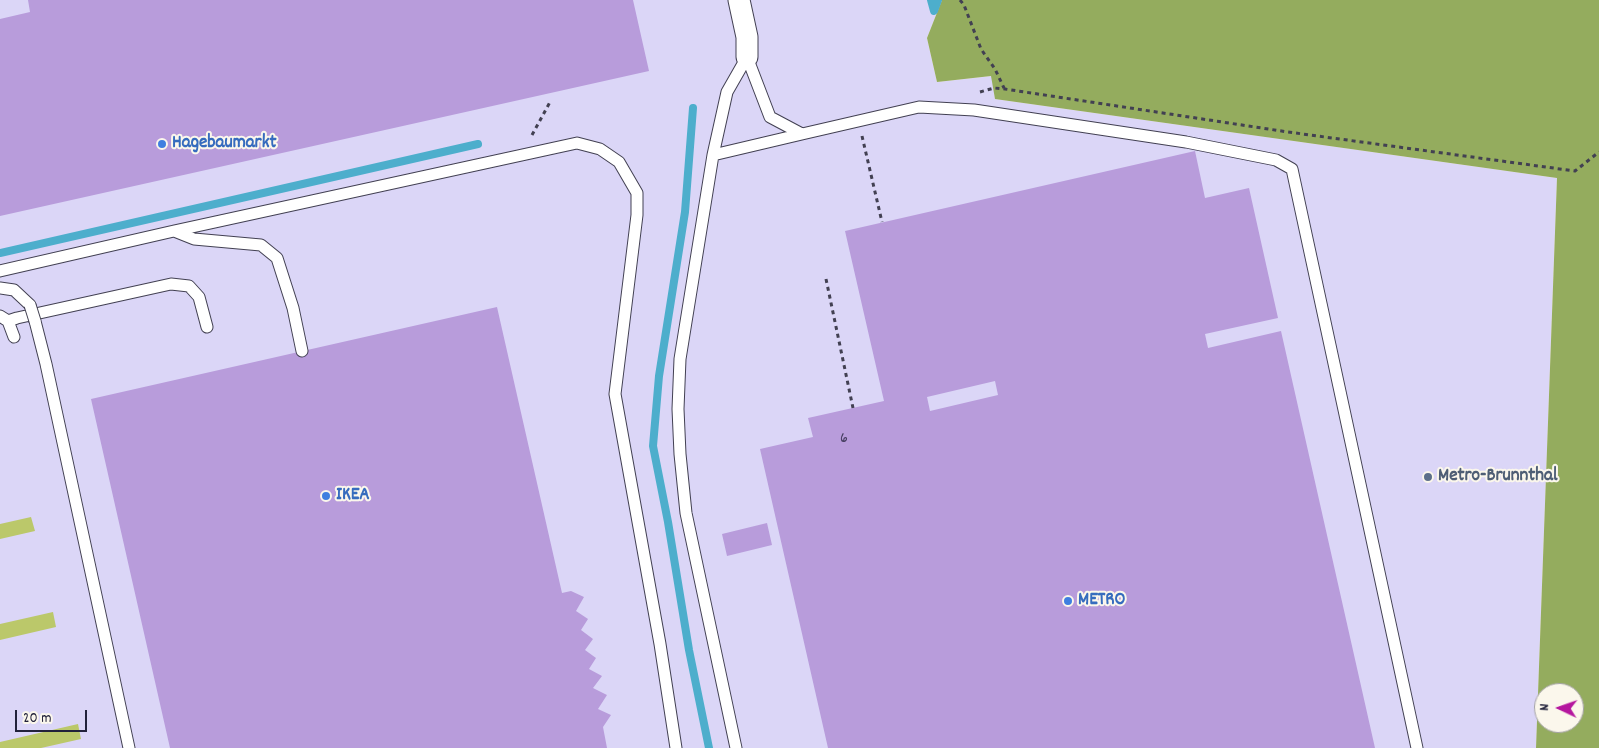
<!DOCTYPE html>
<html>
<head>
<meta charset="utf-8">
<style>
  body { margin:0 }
  #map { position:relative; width:1599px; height:748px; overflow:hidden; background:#f4ecd7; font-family:Dekko,sans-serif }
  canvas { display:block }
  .north { position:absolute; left:1534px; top:683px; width:50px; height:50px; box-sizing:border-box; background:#fbf7ec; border:1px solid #a4a2a5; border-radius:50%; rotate:273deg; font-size:14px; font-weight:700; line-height:20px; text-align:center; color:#22223b }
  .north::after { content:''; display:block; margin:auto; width:18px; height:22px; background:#b5179e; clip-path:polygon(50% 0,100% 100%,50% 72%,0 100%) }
  .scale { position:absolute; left:15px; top:710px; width:72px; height:22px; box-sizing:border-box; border:2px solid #22223b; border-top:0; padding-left:6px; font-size:15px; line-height:18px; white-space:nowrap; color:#22223b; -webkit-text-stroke:4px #fbf7ec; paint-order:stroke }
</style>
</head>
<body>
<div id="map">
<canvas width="1599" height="748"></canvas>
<div class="north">N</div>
<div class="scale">20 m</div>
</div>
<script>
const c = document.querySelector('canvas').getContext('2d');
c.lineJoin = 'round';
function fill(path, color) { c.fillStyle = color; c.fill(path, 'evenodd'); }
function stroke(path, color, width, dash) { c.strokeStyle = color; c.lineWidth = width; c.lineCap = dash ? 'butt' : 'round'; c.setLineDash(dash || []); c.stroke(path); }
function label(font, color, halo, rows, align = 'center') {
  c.font = font + ' Dekko,sans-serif'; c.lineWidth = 4; c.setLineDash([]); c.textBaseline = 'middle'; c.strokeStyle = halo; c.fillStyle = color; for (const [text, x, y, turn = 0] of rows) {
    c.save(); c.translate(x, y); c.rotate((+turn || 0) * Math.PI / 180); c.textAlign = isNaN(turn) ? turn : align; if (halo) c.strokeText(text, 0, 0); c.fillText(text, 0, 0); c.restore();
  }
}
fill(new Path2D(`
  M 0,0 L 942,0 L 927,38 L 937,82 L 992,76 L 995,99 L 1557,178 L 1536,748 L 0,748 Z`), '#dbd6f7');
fill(new Path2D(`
  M 31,517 L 35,531 L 0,539 L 0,524 Z
  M 53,612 L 56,627 L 0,640 L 0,624 Z
  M 78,724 L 81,739 L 41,748 L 0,748 L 0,742 Z`), '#bbc86a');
fill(new Path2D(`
  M 942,0 L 1599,0 L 1599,748 L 1536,748 L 1557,178 L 995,99 L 991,76 L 937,82 L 927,38 ZM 1544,693 L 1574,693 L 1574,723 L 1544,723 Z`), '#94ac5e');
stroke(new Path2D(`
  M 931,0 L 934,11 L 938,0
  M 693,108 L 685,212 L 659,376 L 653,446 L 668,522 L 689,650 L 709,748
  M 0,253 L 478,144`), '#4daecc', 8);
fill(new Path2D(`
  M 28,0 L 633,0 L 649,71 L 0,216 L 0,19 L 30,12 Z
  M 1195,151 L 1205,198 L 1249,188 L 1278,318 L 1205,334 L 1208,348 L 1281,331 L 1375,748 L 828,748 L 760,449 L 813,437 L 808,418 L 884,401 L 845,231 ZM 995,381 L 998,395 L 930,411 L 927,397 Z
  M 497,307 L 562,593 L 571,591 L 584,597 L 576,611 L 588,619 L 581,630 L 593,639 L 585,650 L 596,658 L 589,669 L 602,676 L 593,688 L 607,695 L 598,709 L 611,715 L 603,727 L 607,748 L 170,748 L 91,399 Z
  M 767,523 L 772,545 L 727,556 L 722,534 Z`), '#b89cdb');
const service = new Path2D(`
  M 713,155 L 802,134
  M 174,231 L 194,239 L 261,245 L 277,258 L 293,308 L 302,351
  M 0,271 L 174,231 L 577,143 L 600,149 L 619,162 L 637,193 L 637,215 L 615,394 L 660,644 L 676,748
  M 0,288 L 14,290 L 30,305
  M 0,316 L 8,321 L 14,337
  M 8,321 L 17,318 L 171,284 L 189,286 L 199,297 L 207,327
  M 35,321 L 46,364 L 129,748
  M 736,748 L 686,513 L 680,454 L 678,409 L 680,359 L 713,155 L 727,92 L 747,57 L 770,117 L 802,134 L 919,107 L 974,110 L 1186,142 L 1276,160 L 1292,169 L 1417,748`);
const minor = new Path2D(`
  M 739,0 L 747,37 L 747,57`);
stroke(service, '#424052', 13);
stroke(minor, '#424052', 23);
stroke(new Path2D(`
  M 960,0 L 964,5 L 981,49 L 995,69 L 1004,88
  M 980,92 L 994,88 L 1005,89 L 1288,132 L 1575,171 L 1599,152
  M 532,135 L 550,102
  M 862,136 L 882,222
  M 826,279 L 853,408`), '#424052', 3, [4, 4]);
stroke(service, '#fff', 11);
stroke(minor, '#fff', 21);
const serviceBridge = new Path2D(`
  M 30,305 L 35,321`);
stroke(serviceBridge, '#424052', 13, []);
stroke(serviceBridge, '#fff', 11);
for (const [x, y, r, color] of [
  [162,144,5,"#3f7fe0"],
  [1428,477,5,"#5c6f8a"],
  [326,496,5,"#3f7fe0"],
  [1068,601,5,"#3f7fe0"]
]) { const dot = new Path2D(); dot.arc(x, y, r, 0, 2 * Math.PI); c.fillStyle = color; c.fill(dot); stroke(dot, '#fbf7ec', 2); }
label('16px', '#484063', null, [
  ["6",844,440]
]);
label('bold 19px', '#366cbe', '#fbf7ec', [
  ["Hagebaumarkt",172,144],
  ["IKEA",336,496],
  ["METRO",1078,601]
], 'left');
label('bold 19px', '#4e5e75', '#fbf7ec', [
  ["Metro-Brunnthal",1438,477]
], 'left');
</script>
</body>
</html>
